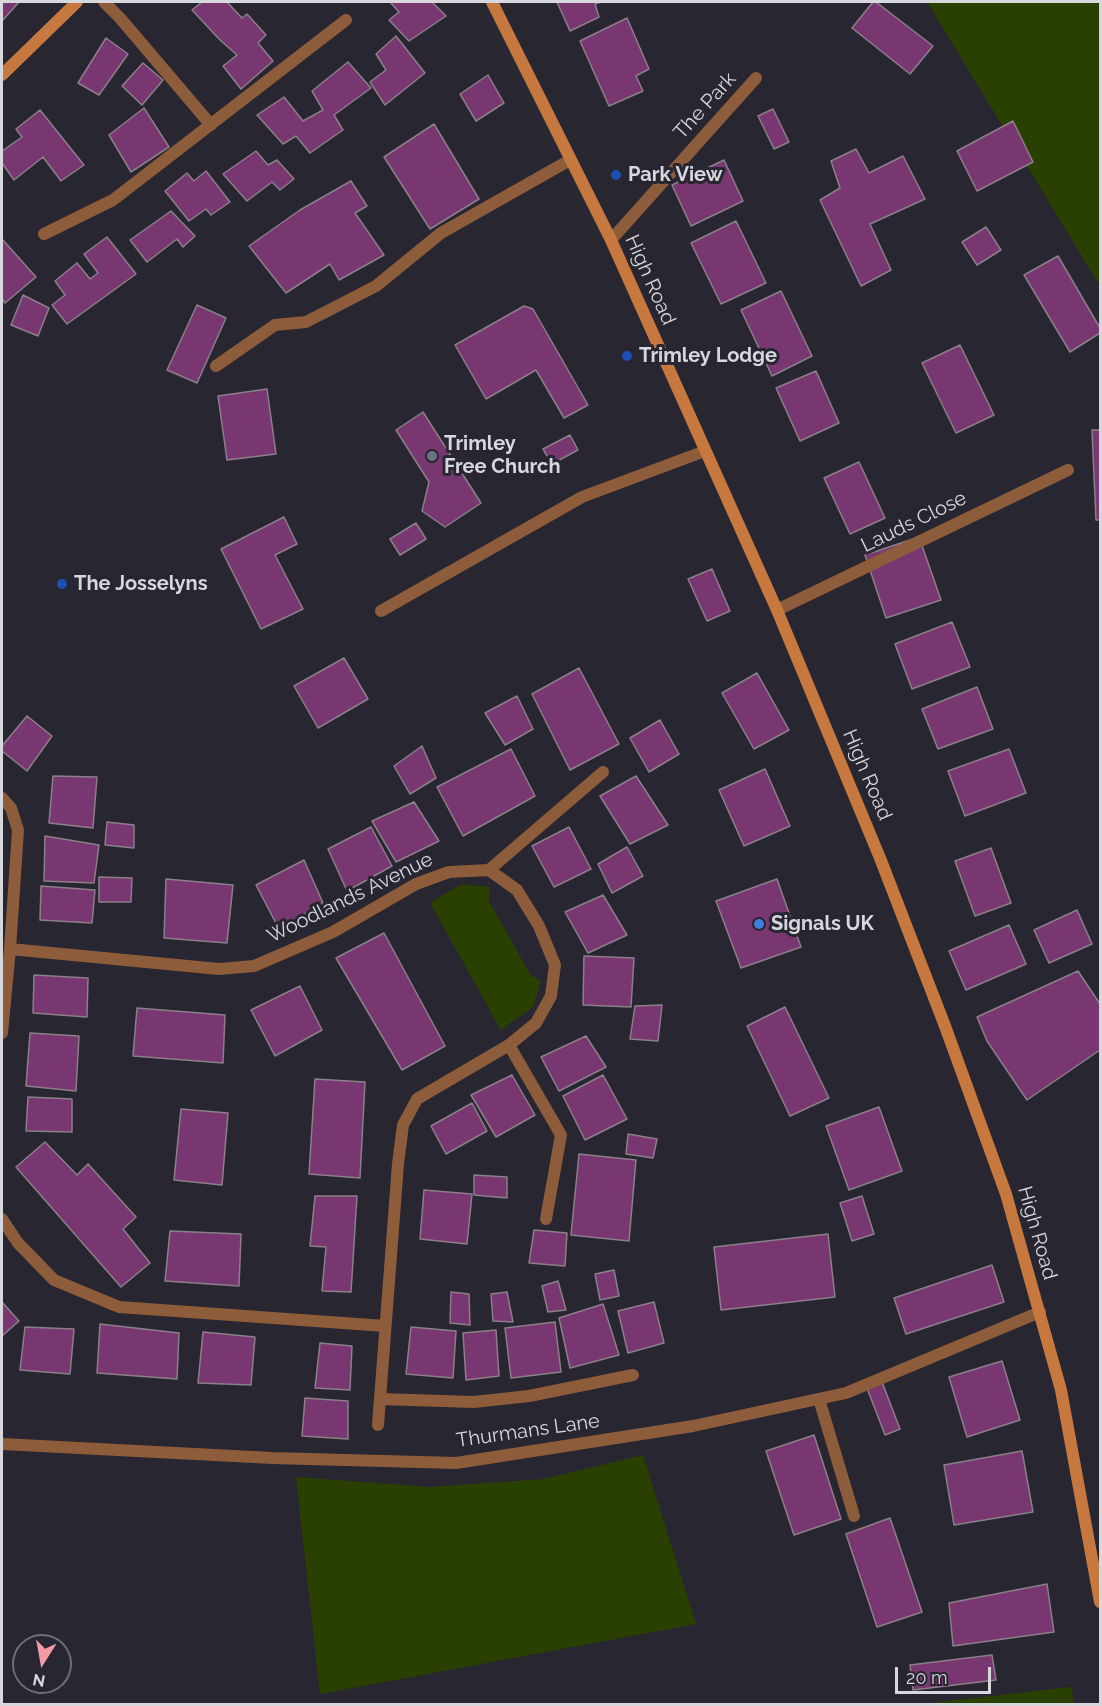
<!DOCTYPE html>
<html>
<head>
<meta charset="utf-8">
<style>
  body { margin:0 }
  #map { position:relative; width:1102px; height:1706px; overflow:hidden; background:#272631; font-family:Raleway,sans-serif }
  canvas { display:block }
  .frame { position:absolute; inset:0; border:3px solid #d7d7de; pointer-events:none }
  .north { position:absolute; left:12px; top:1634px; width:60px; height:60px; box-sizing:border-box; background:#272631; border:2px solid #6d6d76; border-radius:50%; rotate:191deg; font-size:16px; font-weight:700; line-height:24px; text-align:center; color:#d7d7de }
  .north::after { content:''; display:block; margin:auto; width:21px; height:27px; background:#f39aa7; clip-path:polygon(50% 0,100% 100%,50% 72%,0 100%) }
  .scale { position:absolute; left:895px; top:1667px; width:96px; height:27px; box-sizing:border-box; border:3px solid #d7d7de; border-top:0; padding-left:8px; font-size:18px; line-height:21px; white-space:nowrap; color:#d7d7de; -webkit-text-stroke:4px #272631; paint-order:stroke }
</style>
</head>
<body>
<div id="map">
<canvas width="1102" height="1706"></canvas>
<div class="frame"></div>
<div class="north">N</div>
<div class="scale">20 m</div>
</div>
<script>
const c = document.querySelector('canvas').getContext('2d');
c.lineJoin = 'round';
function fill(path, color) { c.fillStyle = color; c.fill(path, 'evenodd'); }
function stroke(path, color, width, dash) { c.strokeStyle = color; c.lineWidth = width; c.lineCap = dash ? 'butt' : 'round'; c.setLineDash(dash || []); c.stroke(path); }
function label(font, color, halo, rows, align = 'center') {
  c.font = font + ' Raleway,sans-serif'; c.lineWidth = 6; c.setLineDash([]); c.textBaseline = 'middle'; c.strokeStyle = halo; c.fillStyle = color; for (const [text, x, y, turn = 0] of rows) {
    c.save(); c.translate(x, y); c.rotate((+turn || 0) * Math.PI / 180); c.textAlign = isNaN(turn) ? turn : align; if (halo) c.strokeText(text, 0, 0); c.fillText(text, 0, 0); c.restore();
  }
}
fill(new Path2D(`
  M 927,2 L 1100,2 L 1100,286 Z
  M 461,884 L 490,887 L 489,901 L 530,974 L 541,981 L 533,1007 L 501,1030 L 430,903 Z
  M 643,1455 L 696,1624 L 320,1694 L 296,1477 L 430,1487 L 544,1479 Z
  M 1071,1687 L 1074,1704 L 921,1704 Z`), '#2a4000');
const building = new Path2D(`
  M 2,2 L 19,2 L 3,20 L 2,19 Z
  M 202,2 L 227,2 L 242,18 L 247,14 L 266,35 L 258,43 L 273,61 L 241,89 L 223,66 L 237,55 L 220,40 L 192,10 Z
  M 390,2 L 432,2 L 446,16 L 409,41 L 389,20 L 399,12 Z
  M 557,2 L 601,2 L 595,4 L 599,17 L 570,31 Z
  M 873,2 L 876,2 L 933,46 L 910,74 L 852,28 Z
  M 627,18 L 649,69 L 636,76 L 643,91 L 609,106 L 580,41 Z
  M 396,36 L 425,73 L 385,105 L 370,82 L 386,70 L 376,54 Z
  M 106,38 L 128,54 L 99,95 L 78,83 Z
  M 348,62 L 371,88 L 334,115 L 343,130 L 310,153 L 296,136 L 283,144 L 257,115 L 284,97 L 303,121 L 323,110 L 312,91 Z
  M 143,63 L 163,80 L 142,105 L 122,86 Z
  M 488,75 L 504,103 L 476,121 L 460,94 Z
  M 144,108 L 169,147 L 131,172 L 109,135 Z
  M 773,109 L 789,142 L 774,149 L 758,116 Z
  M 40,110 L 84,165 L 61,181 L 43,157 L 14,180 L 2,163 L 2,151 L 22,137 L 16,129 Z
  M 1013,121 L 1033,162 L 977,191 L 957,151 Z
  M 434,124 L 479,199 L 430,229 L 384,157 Z
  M 856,149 L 869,173 L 903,156 L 925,199 L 870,224 L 891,270 L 861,286 L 820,200 L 840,188 L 831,161 Z
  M 256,151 L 268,165 L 277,160 L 294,179 L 280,190 L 272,182 L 247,201 L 223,174 Z
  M 724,160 L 743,201 L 691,226 L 672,185 Z
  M 206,171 L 230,202 L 211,215 L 206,209 L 189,221 L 165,191 L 187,173 L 194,181 Z
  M 351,181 L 367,206 L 355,213 L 384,255 L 339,280 L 330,264 L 286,293 L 249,246 L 300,210 Z
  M 171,211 L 195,236 L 183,247 L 177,239 L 147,262 L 130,240 Z
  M 736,221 L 766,283 L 721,304 L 691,243 Z
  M 986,227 L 1001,250 L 977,265 L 962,242 Z
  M 107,237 L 136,274 L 67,324 L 52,305 L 65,295 L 55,281 L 77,263 L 90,279 L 98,273 L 84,254 Z
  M 2,239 L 36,277 L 5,303 L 2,299 Z
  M 1058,256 L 1100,328 L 1100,333 L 1070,352 L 1024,275 Z
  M 781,291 L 812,356 L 772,376 L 741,310 Z
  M 23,295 L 49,308 L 38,336 L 11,325 Z
  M 197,305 L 226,318 L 197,383 L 167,370 Z
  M 524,306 L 533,309 L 588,405 L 564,418 L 536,370 L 486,399 L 455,345 Z
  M 960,345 L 994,415 L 956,433 L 922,363 Z
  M 816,371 L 839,423 L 800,441 L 776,388 Z
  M 267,389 L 276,454 L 227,460 L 218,396 Z
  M 423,412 L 481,503 L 445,527 L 422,511 L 429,482 L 396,430 Z
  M 1092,430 L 1100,430 L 1100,520 L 1096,520 Z
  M 570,435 L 578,450 L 552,464 L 543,449 Z
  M 859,462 L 885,518 L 850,534 L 824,478 Z
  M 284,517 L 297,544 L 275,555 L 303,609 L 261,629 L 221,549 Z
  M 416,523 L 426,539 L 400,555 L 390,539 Z
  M 919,537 L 941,600 L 886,618 L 865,555 Z
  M 712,569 L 730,611 L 707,621 L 688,579 Z
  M 952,622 L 970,667 L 912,689 L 895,644 Z
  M 344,658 L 368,699 L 318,728 L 294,686 Z
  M 579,668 L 619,744 L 570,770 L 532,694 Z
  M 757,673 L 789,730 L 754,749 L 722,693 Z
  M 977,687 L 993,729 L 938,749 L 922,709 Z
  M 517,696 L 533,729 L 505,745 L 485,713 Z
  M 27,716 L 52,736 L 27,771 L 2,751 L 2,746 Z
  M 660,720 L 679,754 L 649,772 L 630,738 Z
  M 422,746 L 436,778 L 410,794 L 394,766 Z
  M 511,749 L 535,796 L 463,836 L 437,787 Z
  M 1009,749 L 1026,793 L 965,816 L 948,771 Z
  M 765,769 L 790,826 L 744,846 L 719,790 Z
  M 53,776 L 97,777 L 93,828 L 49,823 Z
  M 636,776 L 668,825 L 630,844 L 600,796 Z
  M 414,802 L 439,841 L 396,862 L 372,821 Z
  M 107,822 L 134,825 L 134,848 L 105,845 Z
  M 371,827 L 392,866 L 347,891 L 328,849 Z
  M 569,827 L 591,869 L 554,887 L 532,846 Z
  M 45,836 L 99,845 L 94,883 L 44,881 Z
  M 627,847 L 643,876 L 612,893 L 598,864 Z
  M 991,848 L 1011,903 L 975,916 L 955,861 Z
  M 304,860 L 323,903 L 279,929 L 256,885 Z
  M 99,877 L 132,878 L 131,902 L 99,902 Z
  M 166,879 L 233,885 L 227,943 L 164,938 Z
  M 777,879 L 801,947 L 741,968 L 716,901 Z
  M 41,886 L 95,890 L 92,923 L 40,920 Z
  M 603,895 L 627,935 L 588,953 L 565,912 Z
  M 1077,910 L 1092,944 L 1049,963 L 1034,930 Z
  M 1009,925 L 1026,964 L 966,990 L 949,951 Z
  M 384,933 L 445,1046 L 402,1070 L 336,958 Z
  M 584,956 L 634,958 L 631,1007 L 583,1005 Z
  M 1078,971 L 1100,1004 L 1100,1050 L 1027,1100 L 987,1041 L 977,1017 Z
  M 34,975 L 88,978 L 87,1017 L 33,1013 Z
  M 300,986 L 322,1030 L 275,1056 L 251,1010 Z
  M 662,1005 L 658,1041 L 630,1039 L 635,1006 Z
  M 785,1007 L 829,1098 L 790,1116 L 747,1026 Z
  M 137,1008 L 225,1015 L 223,1063 L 133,1056 Z
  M 30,1033 L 79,1036 L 76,1091 L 26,1086 Z
  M 586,1036 L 606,1067 L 559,1091 L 541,1057 Z
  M 512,1075 L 535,1115 L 496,1137 L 471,1095 Z
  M 603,1075 L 627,1119 L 585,1140 L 563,1096 Z
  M 315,1079 L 365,1082 L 360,1178 L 309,1174 Z
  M 28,1097 L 72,1099 L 72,1132 L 26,1131 Z
  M 472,1103 L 487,1131 L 446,1154 L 431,1126 Z
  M 879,1107 L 902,1171 L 849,1190 L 826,1126 Z
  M 181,1109 L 228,1113 L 222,1185 L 174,1180 Z
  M 628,1134 L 657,1139 L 653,1158 L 626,1154 Z
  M 45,1142 L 77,1175 L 88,1164 L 136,1217 L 123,1229 L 150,1263 L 121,1287 L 16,1167 Z
  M 579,1154 L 636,1160 L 629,1241 L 571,1235 Z
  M 474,1175 L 507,1177 L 507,1198 L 474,1195 Z
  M 424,1190 L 472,1194 L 467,1244 L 420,1239 Z
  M 315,1196 L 357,1196 L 351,1292 L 322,1291 L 326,1247 L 310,1246 Z
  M 862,1196 L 874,1234 L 852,1241 L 840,1203 Z
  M 534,1230 L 567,1233 L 565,1266 L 529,1263 Z
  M 170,1231 L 241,1234 L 239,1286 L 165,1281 Z
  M 828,1234 L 835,1297 L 721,1310 L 714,1247 Z
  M 992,1265 L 1004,1302 L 906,1334 L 894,1298 Z
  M 614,1270 L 619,1296 L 600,1300 L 595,1274 Z
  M 558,1281 L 566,1310 L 548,1312 L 542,1286 Z
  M 451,1292 L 469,1294 L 470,1325 L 450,1323 Z
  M 507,1292 L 513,1322 L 493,1321 L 491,1294 Z
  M 2,1302 L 19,1321 L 2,1336 Z
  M 654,1302 L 664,1343 L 628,1353 L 618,1311 Z
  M 603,1304 L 619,1355 L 570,1368 L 559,1318 Z
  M 555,1322 L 561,1372 L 511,1378 L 505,1328 Z
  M 100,1324 L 179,1333 L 177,1379 L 97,1373 Z
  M 25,1327 L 74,1329 L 70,1374 L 20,1370 Z
  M 411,1327 L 456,1331 L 453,1378 L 406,1374 Z
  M 496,1330 L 499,1376 L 466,1380 L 463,1333 Z
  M 203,1332 L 255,1337 L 251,1385 L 198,1383 Z
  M 320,1343 L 352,1346 L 350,1390 L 315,1388 Z
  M 1002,1361 L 1020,1420 L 967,1437 L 949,1377 Z
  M 882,1382 L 900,1429 L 885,1435 L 867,1388 Z
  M 305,1398 L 348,1401 L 348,1439 L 302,1436 Z
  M 814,1435 L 841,1519 L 794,1535 L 766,1451 Z
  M 1022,1451 L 1033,1512 L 954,1525 L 944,1465 Z
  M 890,1518 L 922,1612 L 877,1627 L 846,1534 Z
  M 1047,1584 L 1054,1632 L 953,1646 L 949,1603 Z
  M 992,1655 L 996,1680 L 913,1690 L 910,1665 Z`);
fill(building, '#793771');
stroke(building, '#8b7f89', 1.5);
stroke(new Path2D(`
  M 381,611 L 582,497 L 705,451
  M 489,870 L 603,772
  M 509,1045 L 561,1135 L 546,1219
  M 380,1399 L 474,1402 L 529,1396 L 633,1375
  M 819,1399 L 854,1516`), '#8d5c3a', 12);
stroke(new Path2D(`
  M 104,2 L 120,18 L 211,125
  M 44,234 L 113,200 L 346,20
  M 611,240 L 756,78
  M 216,366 L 275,325 L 306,322 L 376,286 L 441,233 L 570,160
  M 777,610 L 1068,470
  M 2,798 L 11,808 L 18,830 L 10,949 L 2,1033
  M 10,949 L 219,969 L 254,966 L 333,932 L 416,884 L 449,872 L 489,870 L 517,890 L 539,926 L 555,965 L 551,996 L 536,1023 L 509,1045 L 417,1099 L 403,1125 L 398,1164 L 378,1425
  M 2,1219 L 18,1243 L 54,1280 L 119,1307 L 385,1326
  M 2,1444 L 272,1458 L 456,1463 L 693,1426 L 846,1393 L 1040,1312`), '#8d5c3a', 12);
stroke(new Path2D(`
  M 492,2 L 611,240 L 777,610 L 880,858 L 945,1026 L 1006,1194 L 1061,1390 L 1100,1602
  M 2,75 L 77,2`), '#c7783f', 12);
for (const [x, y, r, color] of [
  [616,175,6,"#1a4fb4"],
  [627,356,6,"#1a4fb4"],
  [432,456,6,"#6b7280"],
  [62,584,6,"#1a4fb4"],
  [759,924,6,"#3f7fe0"]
]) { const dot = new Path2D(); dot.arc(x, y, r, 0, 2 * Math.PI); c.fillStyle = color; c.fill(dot); stroke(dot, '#272631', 2); }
label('20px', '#d7d7de', '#272631', [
  ["The Park",705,106,-48],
  ["High Road",650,280,66],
  ["Lauds Close",914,522,-26],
  ["High Road",867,775,67],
  ["Woodlands Avenue",350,898,-26],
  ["High Road",1037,1233,74],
  ["Thurmans Lane",528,1431,-8]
]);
label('bold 20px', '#d7d7de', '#272631', [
  ["Park View",628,175],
  ["Trimley Lodge",639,356],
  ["Trimley",444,444],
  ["Free Church",444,467],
  ["The Josselyns",74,584],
  ["Signals UK",771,924]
], 'left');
</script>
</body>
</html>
